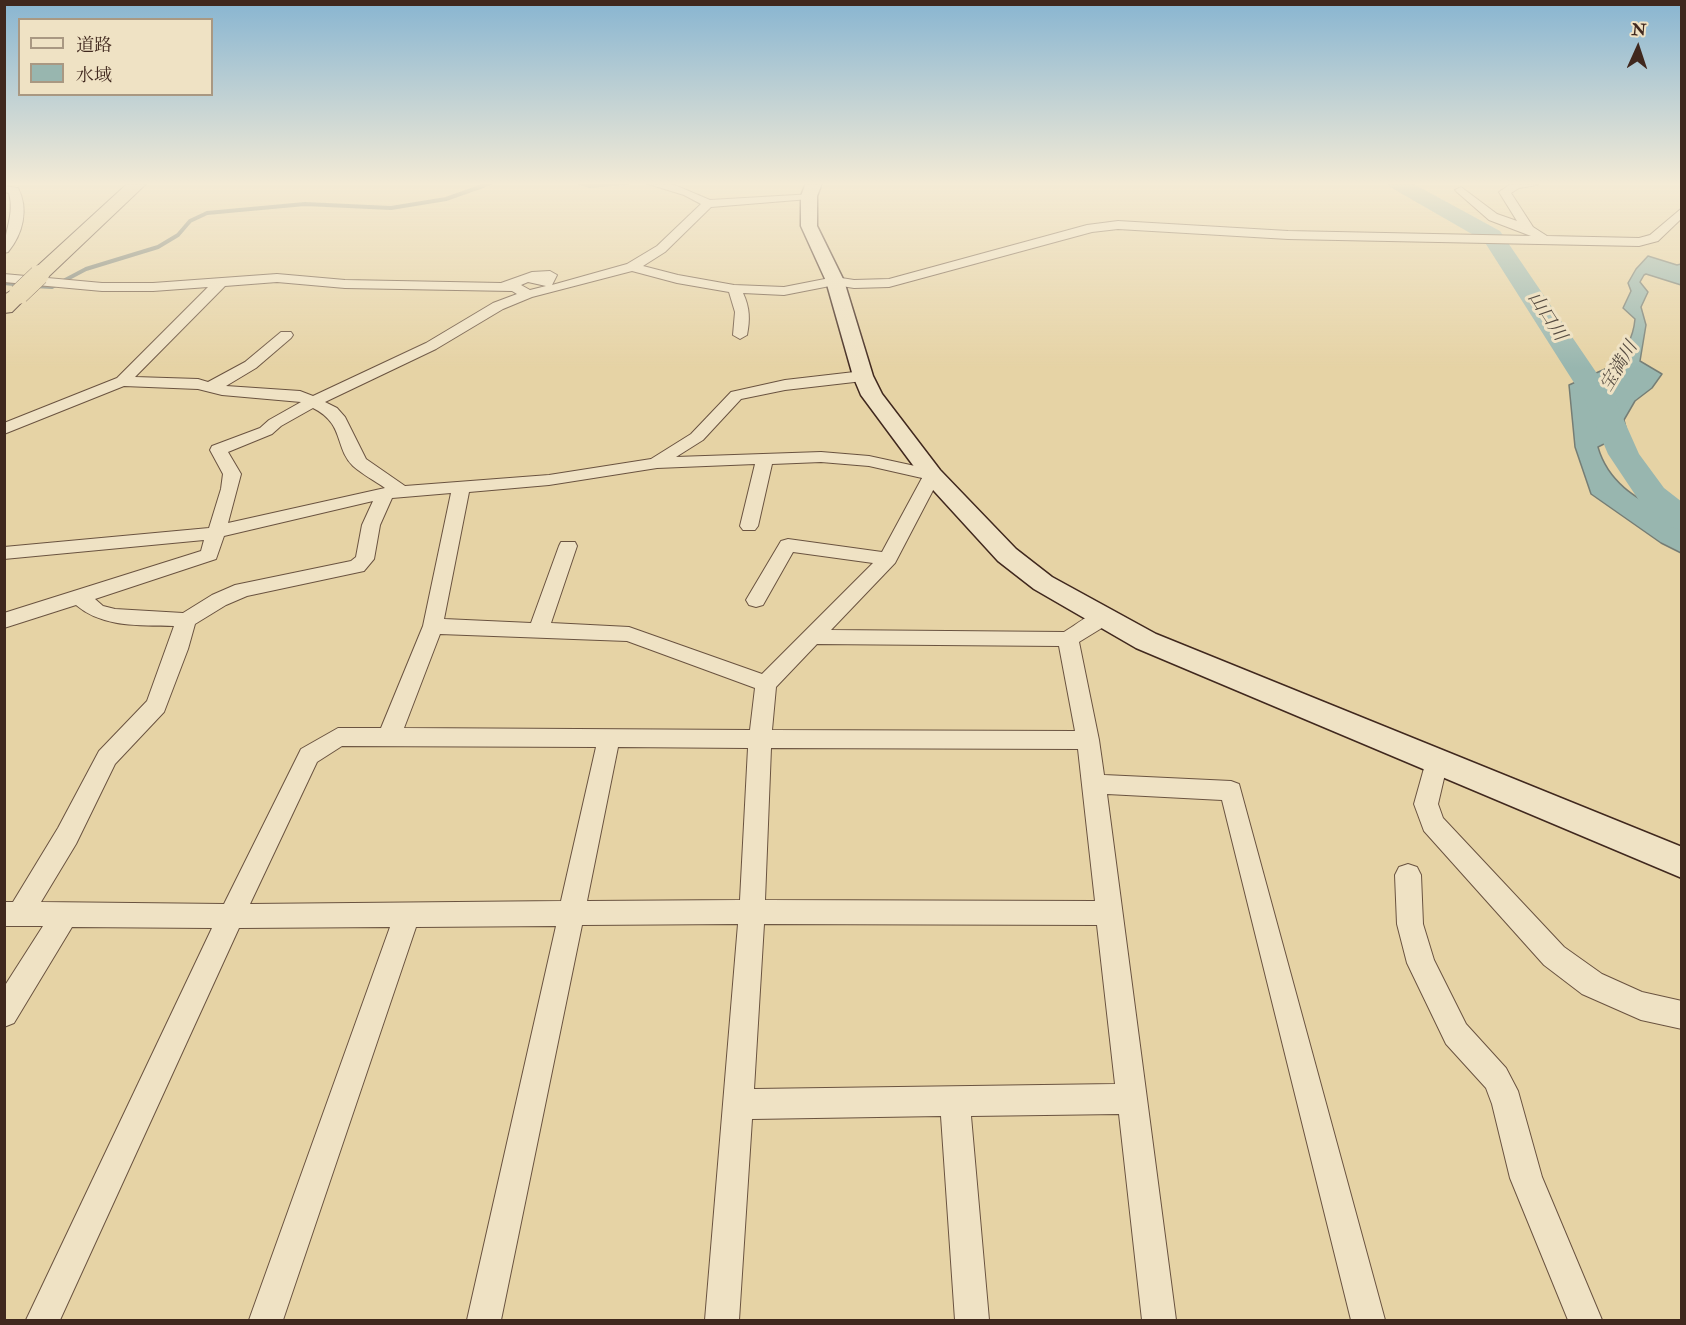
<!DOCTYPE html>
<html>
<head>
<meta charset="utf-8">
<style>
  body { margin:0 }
  #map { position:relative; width:1686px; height:1325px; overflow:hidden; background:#e6d3a5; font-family:"IM FELL Double Pica","Noto Serif JP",serif }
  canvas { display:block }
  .frame { position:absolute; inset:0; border:6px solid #40281e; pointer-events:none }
  .legend { position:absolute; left:18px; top:18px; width:195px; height:78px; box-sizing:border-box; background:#efe2c4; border:2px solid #a99882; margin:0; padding:8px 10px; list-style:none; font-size:18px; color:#40281e }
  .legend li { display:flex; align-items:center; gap:12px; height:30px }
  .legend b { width:30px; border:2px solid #a99882 }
  .north { position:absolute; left:1608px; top:18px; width:60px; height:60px; -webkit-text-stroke:4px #efe2c4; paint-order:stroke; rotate:3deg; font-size:16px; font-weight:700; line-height:24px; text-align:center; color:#40281e }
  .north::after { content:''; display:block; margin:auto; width:21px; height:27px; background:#40281e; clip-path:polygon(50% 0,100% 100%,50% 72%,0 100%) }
</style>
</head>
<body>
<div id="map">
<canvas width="1686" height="1325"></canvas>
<div class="frame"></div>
<ul class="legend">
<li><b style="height:8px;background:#efe2c4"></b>道路</li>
<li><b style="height:16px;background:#98b6af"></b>水域</li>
</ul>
<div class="north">N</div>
</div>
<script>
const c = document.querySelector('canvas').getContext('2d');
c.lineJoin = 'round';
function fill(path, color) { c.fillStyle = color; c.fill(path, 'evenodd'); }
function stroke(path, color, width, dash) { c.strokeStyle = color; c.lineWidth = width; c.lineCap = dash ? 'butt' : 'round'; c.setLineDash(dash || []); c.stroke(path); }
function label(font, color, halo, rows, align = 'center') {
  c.font = font + ' "IM FELL Double Pica","Noto Serif JP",serif'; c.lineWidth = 6; c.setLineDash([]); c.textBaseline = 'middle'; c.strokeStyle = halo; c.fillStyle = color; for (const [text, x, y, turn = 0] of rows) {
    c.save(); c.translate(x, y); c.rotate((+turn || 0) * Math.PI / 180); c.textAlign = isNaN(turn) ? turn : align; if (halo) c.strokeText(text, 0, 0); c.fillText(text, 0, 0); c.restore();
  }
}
const water = new Path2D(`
  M 1648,256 L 1677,265 L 1681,264 L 1681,285 L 1646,274 L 1644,275 L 1640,282 L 1648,292 L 1641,307 L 1646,325 L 1640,361 L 1662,374 L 1652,388 L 1635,401 L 1624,420 L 1628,435 L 1612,440 L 1598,447 C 1610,489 1647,503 1681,523 L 1681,553 L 1661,543 L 1591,494 L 1575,447 L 1569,385 L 1605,369 L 1610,370 C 1623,353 1633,341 1635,319 L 1623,308 L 1631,291 L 1628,283 L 1636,269 Z`);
fill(water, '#98b6af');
stroke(water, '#757d75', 1.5);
stroke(new Path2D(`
  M 579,183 L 590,186 L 628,183
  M 4,283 L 23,285
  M 34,286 L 52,287 L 86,269 L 158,247 L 178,235 L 190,221 L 207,213 L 305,204 L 391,208 L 446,199 L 491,183`), '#757d75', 4);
fill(new Path2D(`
  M 1387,183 L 1412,183 L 1500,231 L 1615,400 L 1639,454 L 1664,488 L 1682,502 L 1682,530 L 1670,527 L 1640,502 L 1608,454 L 1585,400 L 1484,241 L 1390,187 Z`), '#98b6af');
const street = new Path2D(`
  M 645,183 L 664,183 L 677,186 L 710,200 L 813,194 L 815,196 L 809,199 L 711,207 L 665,252 L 643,266 L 678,275 L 734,285 L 784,287 L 835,277 L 854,280 L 889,279 L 1087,225 L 1118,221 L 1288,231 L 1531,236 L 1489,220 L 1457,192 L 1455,190 L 1461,187 L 1497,214 L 1517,221 L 1499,192 L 1512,183 L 1539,183 L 1537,185 L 1519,188 L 1511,193 L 1533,227 L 1547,236 L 1639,238 L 1650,235 L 1682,208 L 1682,218 L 1658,241 L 1639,246 L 1288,239 L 1118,229 L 1092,232 L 889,287 L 854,288 L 835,285 L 784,295 L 743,293 C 750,308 750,320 747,335 L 740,339 L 733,335 L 735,312 L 729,292 L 677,283 L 632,271 L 532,297 L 503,309 L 436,349 L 325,402 L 337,408 L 345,417 L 366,459 L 405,486 L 549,475 L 651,459 L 691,434 L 731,392 L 785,380 L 863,371 L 868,373 L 871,376 L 863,381 L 785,390 L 741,399 L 703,440 L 676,457 L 821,452 L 869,456 L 938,471 L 941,475 L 895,563 L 831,630 L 1064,632 C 1078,624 1094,608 1110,613 L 1113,618 L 1110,623 L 1079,642 L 1099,740 L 1104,775 L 1231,781 L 1239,784 L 1385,1320 L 1351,1320 L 1222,800 L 1107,794 L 1176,1320 L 1142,1320 L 1119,1114 L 971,1116 L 989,1320 L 955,1320 L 941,1116 L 752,1119 L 739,1320 L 705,1320 L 738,924 L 582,925 L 501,1320 L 467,1320 L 556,926 L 416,927 L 283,1320 L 249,1320 L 390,927 L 239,928 L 60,1320 L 26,1320 L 212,928 L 72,927 L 14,1023 L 4,1027 L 4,987 L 43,926 L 4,926 L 4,902 L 13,902 L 58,828 L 99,751 L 147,701 L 174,626 C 140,625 103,628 76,605 L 4,628 L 4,613 L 201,551 L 204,540 L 4,559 L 4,547 L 209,528 L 221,489 L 223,474 L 210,450 L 212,446 L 260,428 L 269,420 L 301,402 L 222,395 L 198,389 L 124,386 L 4,434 L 4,423 L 117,378 L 208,287 L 153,291 L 102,291 L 4,282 L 4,274 L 102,283 L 153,283 L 277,274 L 345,280 L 501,283 L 532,272 L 550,271 L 557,275 L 552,285 L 627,264 L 657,246 L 701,204 L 684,195 ZM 277,282 L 345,288 L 512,291 L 517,294 L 493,303 L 426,343 L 313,396 L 300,391 L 226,386 L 256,368 L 291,338 L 293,335 L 291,332 L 281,332 L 245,362 L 208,382 L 198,379 L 135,377 L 225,286 ZM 528,282 L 546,286 L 530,290 L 521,285 ZM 313,408 C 345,424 334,447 353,466 C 362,474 375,481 385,488 L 228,523 L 241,474 L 228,452 L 272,434 L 281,426 ZM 821,462 L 869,466 L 922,478 L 882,552 L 788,539 L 781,541 L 746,600 L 749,605 L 756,607 L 763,605 L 793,552 L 873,563 L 762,674 L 629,627 L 551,623 L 577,546 L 575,542 L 561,542 L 559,546 L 531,623 L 444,619 L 469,492 L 549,485 L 657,468 L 755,464 L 740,526 L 743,530 L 755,530 L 758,526 L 772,464 ZM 451,493 L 423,626 L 381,728 L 338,728 L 301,749 L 224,904 L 41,902 L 76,844 L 115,764 L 164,712 L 188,649 L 195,624 L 226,605 L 247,596 L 364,571 L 374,559 L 380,525 L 392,498 ZM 373,501 L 362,525 L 356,557 L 351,561 L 235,585 L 212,595 L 183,613 L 115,609 L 103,606 L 95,599 L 216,559 L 224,536 ZM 440,634 L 627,641 L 755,688 L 750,730 L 404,728 ZM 817,644 L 1059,646 L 1075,731 L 772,730 L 776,687 ZM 342,746 L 596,747 L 561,901 L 250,904 L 317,762 ZM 618,747 L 748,748 L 740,900 L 587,901 ZM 771,748 L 1078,749 L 1095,901 L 765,900 ZM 764,924 L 1097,925 L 1115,1084 L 754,1089 Z
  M 4,186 L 18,188 C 29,209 23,234 8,252 L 4,253 C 4,231 15,215 9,193 L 4,192 Z
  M 1436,752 L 1444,754 L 1448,761 L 1438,804 L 1443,818 L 1564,947 L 1602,974 L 1642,992 L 1682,1001 L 1682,1029 L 1641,1020 L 1582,994 L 1544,965 L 1424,831 L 1414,804 L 1428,754 Z
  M 1408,864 L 1417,867 L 1421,875 L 1423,924 L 1434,960 L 1466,1024 L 1506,1068 L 1518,1091 L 1542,1177 L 1602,1320 L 1568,1320 L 1510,1178 L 1492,1104 L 1486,1088 L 1446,1044 L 1407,963 L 1397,924 L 1395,875 L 1399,867 Z`);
const secondary = new Path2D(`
  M 806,183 L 822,183 L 817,196 L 817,226 L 844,281 L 873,376 L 882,394 L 940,470 L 1016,549 L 1052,577 L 1156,634 L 1682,847 L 1682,878 L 1136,648 L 1034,589 L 998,561 L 924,480 L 861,395 L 853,376 L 826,281 L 801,226 L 801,196 Z`);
const highway = new Path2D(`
  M 128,183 L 147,183 L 46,279 L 39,281 L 32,279 L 29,275 L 32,271 Z
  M 19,288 L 26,290 L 30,294 L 12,312 L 4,313 L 4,295 L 12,290 Z`);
stroke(street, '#6a5340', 2);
stroke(secondary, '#40281e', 3);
stroke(highway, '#40281e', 2);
fill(street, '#efe2c4');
fill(secondary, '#efe2c4');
fill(highway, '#e6d3a5');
const highwayBridge = new Path2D(`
  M 19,294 L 39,275`);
stroke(highwayBridge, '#40281e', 21, []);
stroke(highwayBridge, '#e6d3a5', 20);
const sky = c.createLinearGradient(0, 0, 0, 368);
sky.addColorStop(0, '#88b5d1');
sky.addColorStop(0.5, '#f4ebd6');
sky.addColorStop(1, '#f4ebd600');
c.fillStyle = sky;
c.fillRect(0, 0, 1686, 368);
label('italic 18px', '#564c42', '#efe2c4', [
  ["山口川",1546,317,57],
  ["宝満川",1620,367,-59]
]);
</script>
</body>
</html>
